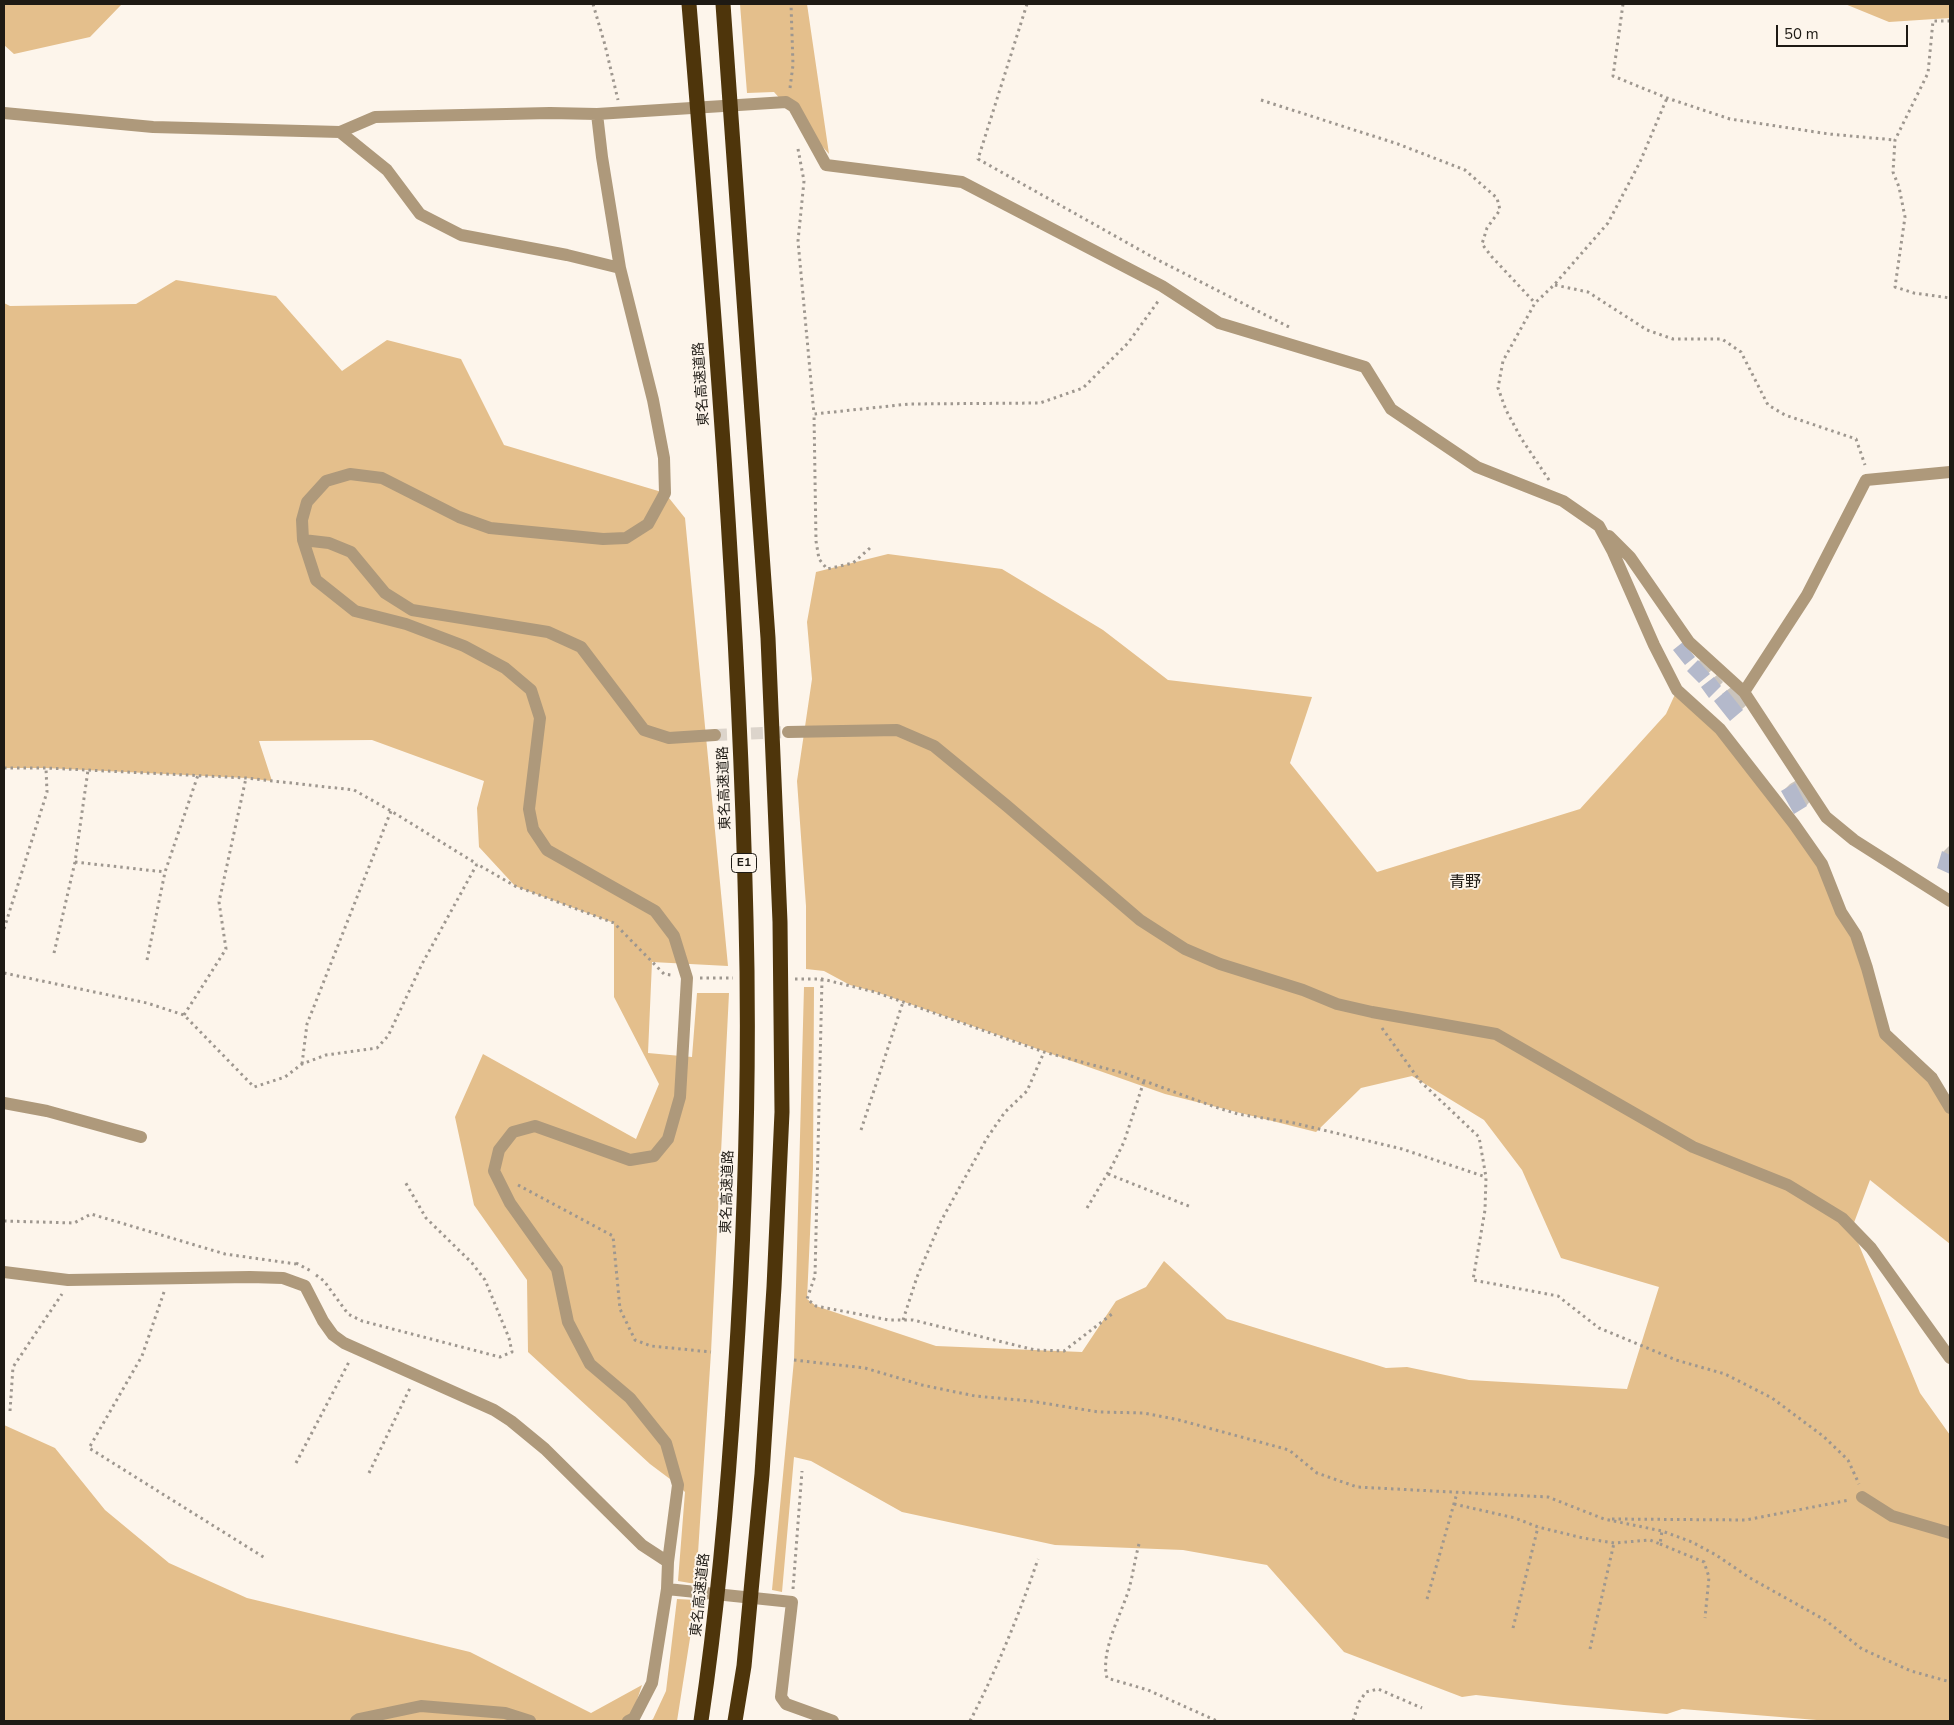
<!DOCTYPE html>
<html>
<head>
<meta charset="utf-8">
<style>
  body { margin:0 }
  #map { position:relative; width:1954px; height:1725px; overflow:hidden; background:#fdf5eb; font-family:"Nunito Sans",sans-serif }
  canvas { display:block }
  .frame { position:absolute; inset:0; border:5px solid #1e1a14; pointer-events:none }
  .scale { position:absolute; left:1776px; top:25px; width:132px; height:22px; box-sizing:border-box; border:2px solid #1e1a14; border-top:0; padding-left:6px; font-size:15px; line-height:18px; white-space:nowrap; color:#1e1a14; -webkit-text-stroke:4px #fdf5eb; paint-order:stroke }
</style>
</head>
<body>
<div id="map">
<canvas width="1954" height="1725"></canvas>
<div class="frame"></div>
<div class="scale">50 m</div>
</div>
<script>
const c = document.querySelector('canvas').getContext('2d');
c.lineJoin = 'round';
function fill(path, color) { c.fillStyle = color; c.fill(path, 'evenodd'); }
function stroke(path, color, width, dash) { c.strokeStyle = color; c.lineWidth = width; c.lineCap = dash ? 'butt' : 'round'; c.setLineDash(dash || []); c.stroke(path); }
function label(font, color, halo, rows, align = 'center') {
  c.font = font + ' "Nunito Sans","Noto Sans JP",sans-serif'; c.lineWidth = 4; c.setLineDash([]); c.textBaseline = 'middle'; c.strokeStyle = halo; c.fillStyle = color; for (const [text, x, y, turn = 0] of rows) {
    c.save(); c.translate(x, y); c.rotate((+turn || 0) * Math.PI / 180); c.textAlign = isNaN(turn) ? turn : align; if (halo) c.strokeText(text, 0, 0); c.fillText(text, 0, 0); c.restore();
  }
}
fill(new Path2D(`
  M 4,4 L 122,4 L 90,37 L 14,54 L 4,45 Z
  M 740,4 L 807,4 L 829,154 L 774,92 L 747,93 Z
  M 1845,4 L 1950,4 L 1950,18 L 1889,22 Z
  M 176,280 L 276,296 L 342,371 L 387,340 L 461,359 L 504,445 L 665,493 L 685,518 L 728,966 L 652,962 L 648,1053 L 692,1057 L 697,993 L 729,993 L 711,1352 L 696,1584 L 678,1581 L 685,1492 L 678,1485 L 650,1464 L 528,1352 L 527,1280 L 474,1205 L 455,1117 L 483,1054 L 636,1139 L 659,1084 L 614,997 L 614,923 L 515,886 L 479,847 L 477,808 L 484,781 L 372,740 L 259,741 L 272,781 L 246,778 L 46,768 L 4,768 L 4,303 L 10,306 L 136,304 Z
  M 888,554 L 1002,569 L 1103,630 L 1168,680 L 1312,697 L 1290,763 L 1377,872 L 1580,809 L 1666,714 L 1677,690 L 1695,706 L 1815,846 L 1856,935 L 1885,1034 L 1932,1077 L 1950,1109 L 1950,1244 L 1870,1180 L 1852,1228 L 1920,1393 L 1950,1435 L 1950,1721 L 1829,1721 L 1682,1709 L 1667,1714 L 1564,1705 L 1476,1695 L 1462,1697 L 1344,1652 L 1267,1565 L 1183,1550 L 1055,1545 L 902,1512 L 811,1461 L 794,1457 L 782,1592 L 772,1590 L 794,1360 L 804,987 L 814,987 L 813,1169 L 807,1299 L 816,1306 L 936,1346 L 1082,1352 L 1116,1301 L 1146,1287 L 1164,1261 L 1227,1319 L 1386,1368 L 1407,1367 L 1469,1380 L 1627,1389 L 1659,1287 L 1561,1258 L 1522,1170 L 1484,1120 L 1412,1076 L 1361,1088 L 1316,1132 L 1165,1094 L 876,992 L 850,985 L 824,971 L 806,969 L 806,906 L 797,781 L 812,679 L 807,622 L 816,572 Z
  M 4,1425 L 55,1448 L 105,1510 L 169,1563 L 247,1598 L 470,1652 L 591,1713 L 642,1685 L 630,1721 L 4,1721 Z
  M 677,1599 L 696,1600 L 677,1721 L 650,1721 L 653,1719 L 666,1691 Z`), '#e4bf8c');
fill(new Path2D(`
  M 1702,658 L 1712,670 L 1699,681 L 1689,671 Z
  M 1717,675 L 1723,682 L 1709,696 L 1706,684 Z
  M 1734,685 L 1749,703 L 1742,709 L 1722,694 Z
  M 1802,777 L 1813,798 L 1807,805 L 1794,812 L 1783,791 L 1790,784 Z
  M 1950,845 L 1950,873 L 1938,867 L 1943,852 Z`), '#0003');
fill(new Path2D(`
  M 1683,642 L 1695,657 L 1685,665 L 1673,650 Z
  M 1698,660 L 1710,674 L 1699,683 L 1687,671 Z
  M 1714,677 L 1721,686 L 1709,698 L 1701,687 Z
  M 1727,690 L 1743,710 L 1730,721 L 1714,701 Z
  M 1795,783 L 1807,806 L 1794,814 L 1781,791 Z
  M 1942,851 L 1950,855 L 1950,874 L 1937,868 Z`), '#b4b9cb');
stroke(new Path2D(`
  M 715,735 L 788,732`), '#dcd4cb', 12, [12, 6]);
stroke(new Path2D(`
  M 593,4 L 605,45 L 618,100
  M 1027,4 L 978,159 L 1156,259 L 1291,328
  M 1623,4 L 1613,76 L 1667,98 L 1730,119 L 1829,134 L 1895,140
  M 1950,21 L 1933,21 L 1928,73 L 1895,140 L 1893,172 L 1899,187 L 1905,217 L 1895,287 L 1914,293 L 1950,298
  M 790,88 L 793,65 L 791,4
  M 1261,100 L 1398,144 L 1465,170 L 1497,198 L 1500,210 L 1487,228 L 1482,244 L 1492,257 L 1535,303
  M 798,149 L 804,181 L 798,241 L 814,414
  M 1555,285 L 1588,292 L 1647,330 L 1673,339 L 1722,339 L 1741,352 L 1768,405 L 1785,415 L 1856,439 L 1865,465
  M 1549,480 L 1521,438 L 1506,410 L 1498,388 L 1503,361 L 1535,303 L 1554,285 L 1608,223 L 1640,162 L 1667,98
  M 870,548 L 853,563 L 827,569 L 819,559 L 816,541 L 814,414 L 909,404 L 1040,403 L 1083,388 L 1128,343 L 1159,300
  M 4,768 L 46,768 L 246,778 L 354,790 L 391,811 L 477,864
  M 75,862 L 165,872
  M 4,929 L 47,792 L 46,768
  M 54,953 L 75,862 L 88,770
  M 147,960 L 165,872 L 198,775
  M 4,973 L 147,1003 L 184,1015 L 254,1087 L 285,1077 L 302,1064 L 326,1055 L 377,1048 L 388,1036 L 422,964 L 477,864 L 515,886 L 614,923 L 664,974 L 671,975
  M 700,978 L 733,978
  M 795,979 L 822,979 L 875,992 L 1044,1052 L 1123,1073 L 1215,1107 L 1238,1114 L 1294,1123 L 1402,1149 L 1486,1177
  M 822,979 L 815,1276 L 807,1299 L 816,1306 L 889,1320 L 913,1320 L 1035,1350 L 1064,1351 L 1112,1314
  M 184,1015 L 226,949 L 219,902 L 246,778
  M 1382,1028 L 1420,1081 L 1479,1137 L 1486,1177 L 1485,1210 L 1473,1280 L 1558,1296 L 1599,1328 L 1676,1360 L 1725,1374 L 1772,1398 L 1823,1436 L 1848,1460 L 1859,1484
  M 302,1064 L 307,1024 L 391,811
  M 861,1130 L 903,1002
  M 1108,1174 L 1191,1207
  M 518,1185 L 613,1236 L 620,1309 L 635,1340 L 651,1346 L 711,1352
  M 1087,1208 L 1112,1166 L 1124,1142 L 1144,1081
  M 4,1221 L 74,1223 L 91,1214 L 225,1254 L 296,1264
  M 296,1263 L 311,1271
  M 316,1275 L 324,1281 L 348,1314 L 362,1321 L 500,1357 L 512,1352 L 509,1338 L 485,1280 L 472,1263 L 426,1218 L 404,1180
  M 164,1292 L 142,1356 L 89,1448 L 265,1558
  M 903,1320 L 917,1277 L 941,1221 L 987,1138 L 1005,1112 L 1027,1091 L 1044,1052
  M 794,1360 L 865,1368 L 922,1385 L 975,1396 L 1030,1401 L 1099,1412 L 1144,1413 L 1179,1420 L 1289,1450 L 1317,1473 L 1357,1487 L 1548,1497 L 1604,1519 L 1662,1531 L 1692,1542 L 1716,1555 L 1750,1578 L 1825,1620 L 1862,1649 L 1911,1671 L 1947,1681 L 1950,1680
  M 10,1411 L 13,1367 L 62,1294
  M 296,1463 L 350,1360
  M 369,1473 L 410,1388
  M 1454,1504 L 1515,1518 L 1538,1527 L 1583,1538 L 1614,1543 L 1650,1540 L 1660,1544 L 1662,1531
  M 1612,1519 L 1746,1520 L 1849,1500
  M 1139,1544 C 1135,1559 1133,1574 1129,1589 C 1121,1615 1100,1651 1107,1678 L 1148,1690 L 1217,1721
  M 1660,1544 L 1704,1562 L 1709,1577 L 1705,1618
  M 793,1589 L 802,1471
  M 1427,1599 L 1457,1493
  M 1513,1628 L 1538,1527
  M 1590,1649 L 1614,1543
  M 970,1721 C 997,1669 1019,1615 1038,1559
  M 1353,1721 L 1359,1702 L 1366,1692 L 1378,1689 L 1422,1708`), '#9e978f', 3, [2.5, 4]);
stroke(new Path2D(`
  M 4,113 L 153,127 L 340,132 L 387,170 L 420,214 L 461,235 L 567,255 L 620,268
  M 597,114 L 602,157 L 620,268 L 653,400 L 664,458 L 665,493 L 648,524 L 626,538 L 603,539 L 490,528 L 459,517 L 382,478 L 350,474 L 326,481 L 307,502 L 302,520 L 303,540 L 316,580 L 355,611 L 406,624 L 464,646 L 505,668 L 531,690 L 540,718 L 529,809 L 533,829 L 547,850 L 655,911 L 674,936 L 687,978 L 680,1097 L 668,1139 L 654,1156 L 630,1160 L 535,1126 L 513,1132 L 499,1150 L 494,1171 L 510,1203 L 557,1269 L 568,1322 L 590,1364 L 630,1398 L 666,1443 L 678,1485 L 668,1562 L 667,1589 L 652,1683 L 634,1718 L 628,1721
  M 340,132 L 375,117 L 550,113 L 597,114 L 786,102 L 794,107 L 826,165 L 962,182 L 1162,286 L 1219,323 L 1365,367 L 1391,409 L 1477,467 L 1563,501 L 1599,526 L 1613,552 L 1654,645 L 1677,690 L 1720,729 L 1794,824 L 1822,864 L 1841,912 L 1856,935 L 1867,968 L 1885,1034 L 1932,1078 L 1950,1108
  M 1609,536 L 1630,557 L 1689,642 L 1744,692 L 1826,817 L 1854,840 L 1950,901
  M 303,540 L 329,543 L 351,552 L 385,593 L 412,610 L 548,632 L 581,647 L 644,730 L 669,738 L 715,735
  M 1744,692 L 1807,595 L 1866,480 L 1950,472
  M 788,732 L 897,730 L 934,746 L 1007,806 L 1140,920 L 1185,949 L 1220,964 L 1303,990 L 1337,1004 L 1372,1012 L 1496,1034 L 1693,1147 L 1788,1185 L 1842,1218 L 1871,1248 L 1950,1358
  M 4,1103 L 47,1111 L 141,1137
  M 4,1272 L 68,1280 L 250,1277 L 283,1278 L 305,1286 L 323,1321 L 333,1335 L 344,1343 L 494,1410 L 511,1421 L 545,1449 L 642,1545 L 668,1562
  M 1862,1497 L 1892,1516 L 1950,1533
  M 667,1589 L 792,1602 L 781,1697 L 786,1704 L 833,1721
  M 356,1721 L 359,1719 L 421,1706 L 505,1713 L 530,1721`), '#ae997b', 12);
stroke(new Path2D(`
  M 689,4 C 714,308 739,613 746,919 C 750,1071 745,1225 735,1377 C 728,1492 718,1607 701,1721
  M 723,4 L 768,638 L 780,922 L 782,1112 L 774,1287 L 762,1474 L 744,1666 L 735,1721`), '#4e350b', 15);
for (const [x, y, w] of [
  [744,863,25]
]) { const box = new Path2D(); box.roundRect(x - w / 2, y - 9.5, w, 19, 4); c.fillStyle = '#fdf5eb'; c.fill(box); stroke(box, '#1e1a14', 1); }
label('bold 12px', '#1e1a14', null, [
  ["E1",744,863]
]);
label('14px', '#1e1a14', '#fdf5eb', [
  ["東名高速道路",702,384,-94],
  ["東名高速道路",725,788,-92],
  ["東名高速道路",728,1192,-88],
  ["東名高速道路",701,1595,-84]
]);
label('16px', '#1e1a14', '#fdf5eb', [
  ["青野",1465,883]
]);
</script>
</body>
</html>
